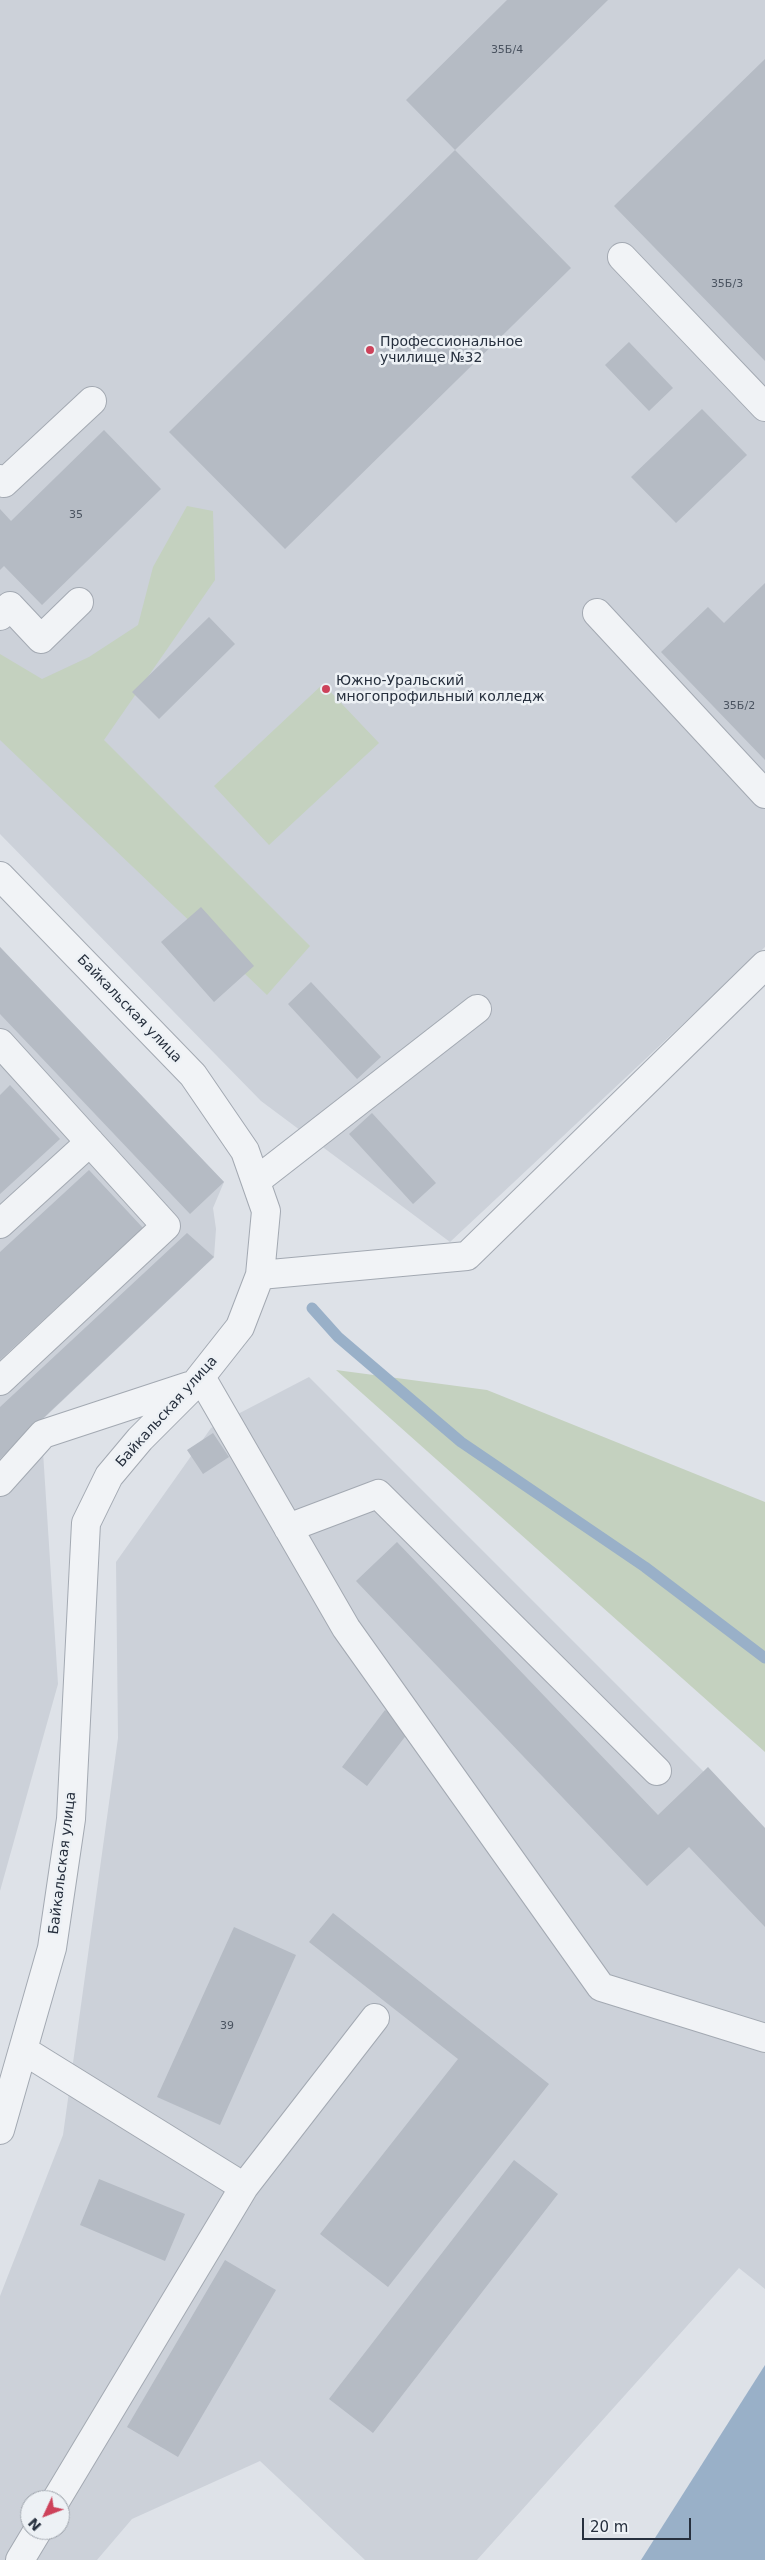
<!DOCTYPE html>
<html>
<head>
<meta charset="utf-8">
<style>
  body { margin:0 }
  #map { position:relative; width:765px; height:2560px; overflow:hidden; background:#dee2e8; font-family:"DejaVu Sans",sans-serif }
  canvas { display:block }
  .north { position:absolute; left:20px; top:2490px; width:50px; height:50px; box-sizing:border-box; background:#edf1f5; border:1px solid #9ea4ac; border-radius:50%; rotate:227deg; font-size:14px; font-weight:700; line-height:20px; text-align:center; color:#27303e }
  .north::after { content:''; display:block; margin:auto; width:18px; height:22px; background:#cd425a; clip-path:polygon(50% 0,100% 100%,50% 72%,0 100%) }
  .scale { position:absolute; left:582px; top:2518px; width:109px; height:22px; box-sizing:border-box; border:2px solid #27303e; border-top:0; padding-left:6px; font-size:15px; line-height:18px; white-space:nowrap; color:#27303e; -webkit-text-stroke:4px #edf1f5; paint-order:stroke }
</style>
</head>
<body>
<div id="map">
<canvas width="765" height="2560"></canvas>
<div class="north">N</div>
<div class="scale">20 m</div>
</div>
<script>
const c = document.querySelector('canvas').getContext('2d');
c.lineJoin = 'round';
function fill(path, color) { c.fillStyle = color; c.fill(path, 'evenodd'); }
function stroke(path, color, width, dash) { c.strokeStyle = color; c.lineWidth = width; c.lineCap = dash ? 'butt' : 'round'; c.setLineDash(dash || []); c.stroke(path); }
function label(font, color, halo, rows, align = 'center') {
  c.font = font + ' "DejaVu Sans",sans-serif'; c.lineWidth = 5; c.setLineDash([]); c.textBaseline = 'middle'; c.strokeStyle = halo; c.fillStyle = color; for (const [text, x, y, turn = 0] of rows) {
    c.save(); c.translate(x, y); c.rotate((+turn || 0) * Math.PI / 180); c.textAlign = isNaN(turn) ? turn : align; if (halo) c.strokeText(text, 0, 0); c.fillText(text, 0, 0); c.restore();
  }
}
fill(new Path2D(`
  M 0,0 L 765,0 L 765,947 L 450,1242 L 261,1101 L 0,834 Z
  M 0,947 L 224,1182 L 213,1208 L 216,1229 L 214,1257 L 41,1421 L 58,1684 L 0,1891 Z
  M 309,1377 L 765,1833 L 765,2289 L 739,2268 L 477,2560 L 365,2560 L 260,2461 L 132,2519 L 97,2560 L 0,2560 L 0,2296 L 63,2135 L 118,1738 L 116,1562 L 211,1428 ZM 30,2500 L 60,2500 L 60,2530 L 30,2530 Z`), '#ccd1d9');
fill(new Path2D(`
  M 187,506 L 213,511 L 215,580 L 104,740 L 310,946 L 267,995 L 0,740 L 0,654 L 42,679 L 89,657 L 138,625 L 153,567 Z
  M 323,684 L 379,743 L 269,845 L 214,786 Z
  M 336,1370 L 487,1390 L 765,1502 L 765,1752 Z`), '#c4d1bf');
fill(new Path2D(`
  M 765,2365 L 765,2560 L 641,2560 Z`), '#99b0c8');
stroke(new Path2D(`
  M 312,1308 L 338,1337 L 461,1442 L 645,1567 L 765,1658`), '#99b0c8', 11);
fill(new Path2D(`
  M 507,0 L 608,0 L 455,150 L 571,268 L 285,549 L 169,432 L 455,150 L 406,100 Z
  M 765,59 L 765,361 L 614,206 Z
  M 629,342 L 673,388 L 649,411 L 605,365 Z
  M 702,409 L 747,455 L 676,523 L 631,477 Z
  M 104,430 L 161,489 L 42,605 L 4,566 L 0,570 L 0,509 L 11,521 Z
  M 765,583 L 765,760 L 661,652 L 708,607 L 724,623 Z
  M 209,617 L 235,644 L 159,719 L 132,692 Z
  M 201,907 L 254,966 L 214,1002 L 161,942 Z
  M 0,947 L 224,1182 L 190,1214 L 0,1014 Z
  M 311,982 L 381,1057 L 357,1079 L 288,1004 Z
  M 10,1085 L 60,1139 L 0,1194 L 0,1095 Z
  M 372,1113 L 436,1183 L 413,1204 L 349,1134 Z
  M 89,1170 L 143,1228 L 0,1360 L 0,1252 Z
  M 187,1233 L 214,1257 L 0,1459 L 0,1407 Z
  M 213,1433 L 229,1457 L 203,1474 L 187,1450 Z
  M 397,1542 L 658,1815 L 708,1767 L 765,1828 L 765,1927 L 689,1847 L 647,1886 L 356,1581 Z
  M 385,1710 L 411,1729 L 367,1786 L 342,1767 Z
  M 333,1913 L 549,2084 L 388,2287 L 320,2234 L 458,2059 L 309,1942 Z
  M 234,1927 L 296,1955 L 220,2125 L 157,2097 Z
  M 514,2160 L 558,2194 L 373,2433 L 329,2399 Z
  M 99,2179 L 185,2214 L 165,2261 L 80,2225 Z
  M 225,2260 L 276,2290 L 178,2457 L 127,2427 Z`), '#b5bbc4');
const minor = new Path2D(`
  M 622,257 L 765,407
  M 0,479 L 4,483 L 92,401
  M 597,613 L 765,794
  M 0,616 L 10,606 L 41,639 L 79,602
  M 0,876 L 193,1075 L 245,1151 L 266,1211 L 260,1275 L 240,1327 L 195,1384 L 140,1439 L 109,1476 L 86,1523 L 71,1819 L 52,1948 L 0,2130
  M 0,1043 L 166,1226 L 0,1381
  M 256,1181 L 477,1009
  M 0,1224 L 90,1142
  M 260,1275 L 467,1256 L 765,965
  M 201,1377 L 346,1628 L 601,1987 L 765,2038
  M 0,1482 L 43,1434 L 189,1386
  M 288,1528 L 378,1494 L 657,1771
  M 23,2050 L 244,2187
  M 56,2500 L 244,2187 L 375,2018
  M 20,2560 L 38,2530`);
stroke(minor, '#a3a9b2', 30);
stroke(minor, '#f1f3f6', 28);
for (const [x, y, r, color] of [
  [370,350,5,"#cd425a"],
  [326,689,5,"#cd425a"]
]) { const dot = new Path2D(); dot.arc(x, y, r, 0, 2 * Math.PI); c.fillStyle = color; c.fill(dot); stroke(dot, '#edf1f5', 2); }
label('11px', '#4a5360', null, [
  ["35Б/4",507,50],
  ["35Б/3",727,284],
  ["35",76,515],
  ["35Б/2",739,706],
  ["39",227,2026]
]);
label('14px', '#27303e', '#edf1f5', [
  ["Профессиональное",380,342],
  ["училище №32",380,358],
  ["Южно-Уральский",336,681],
  ["многопрофильный колледж",336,697]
], 'left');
label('14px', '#27303e', '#edf1f5', [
  ["Байкальская улица",129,1009,46],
  ["Байкальская улица",167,1412,-48],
  ["Байкальская улица",63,1863,-83]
]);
</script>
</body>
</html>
